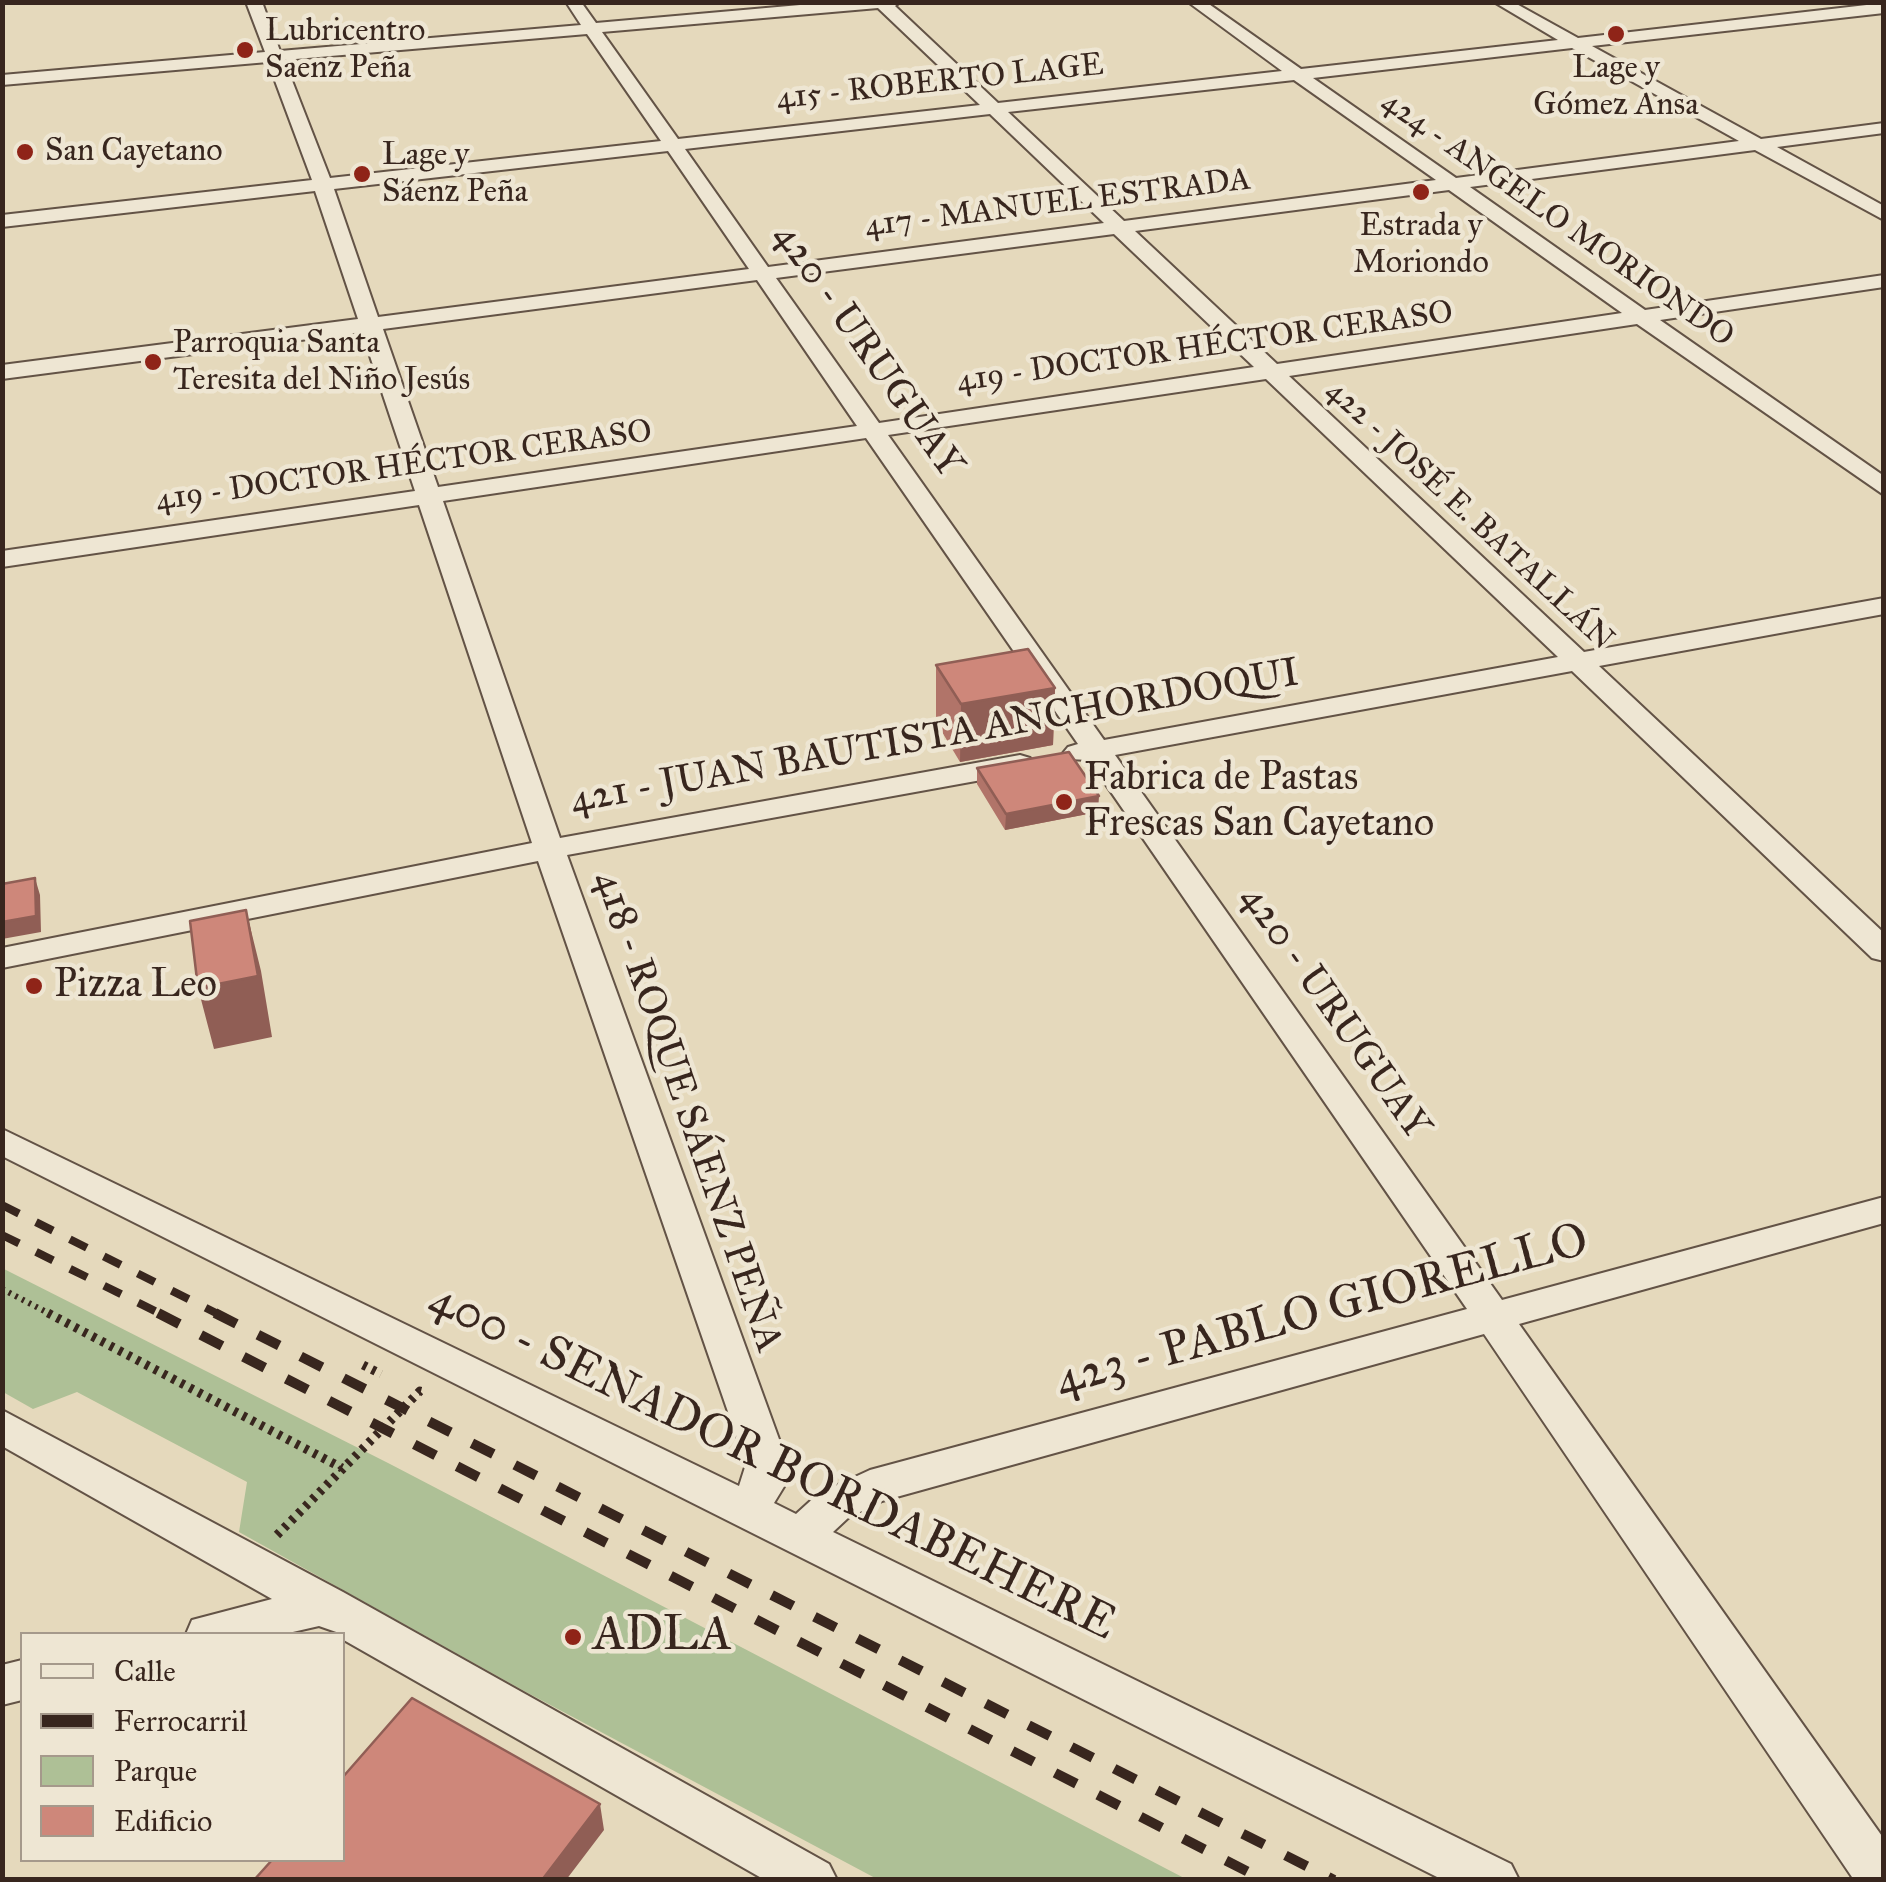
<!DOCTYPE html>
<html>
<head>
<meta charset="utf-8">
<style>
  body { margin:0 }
  #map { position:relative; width:1886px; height:1882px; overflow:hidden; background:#e5d9bc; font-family:"IM FELL Great Primer",serif }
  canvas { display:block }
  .frame { position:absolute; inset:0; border:5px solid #38261e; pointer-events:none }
  .legend { position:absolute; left:20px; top:1632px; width:325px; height:230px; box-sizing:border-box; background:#eee6d3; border:2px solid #a5998b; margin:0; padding:12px 18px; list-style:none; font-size:30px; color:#38261e }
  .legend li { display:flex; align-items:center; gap:20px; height:50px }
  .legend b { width:50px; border:2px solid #a5998b }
</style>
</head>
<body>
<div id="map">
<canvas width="1886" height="1882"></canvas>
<div class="frame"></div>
<ul class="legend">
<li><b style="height:12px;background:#eee6d3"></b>Calle</li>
<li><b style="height:12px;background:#38261e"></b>Ferrocarril</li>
<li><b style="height:28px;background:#aec096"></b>Parque</li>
<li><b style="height:28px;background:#ce877a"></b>Edificio</li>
</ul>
</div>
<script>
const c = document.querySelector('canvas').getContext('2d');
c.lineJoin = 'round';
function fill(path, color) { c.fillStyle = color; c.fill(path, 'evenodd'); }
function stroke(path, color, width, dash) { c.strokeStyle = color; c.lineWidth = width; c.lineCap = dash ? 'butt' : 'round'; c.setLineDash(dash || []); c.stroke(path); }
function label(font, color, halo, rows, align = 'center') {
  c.font = font + ' "IM FELL Great Primer",serif'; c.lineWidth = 9; c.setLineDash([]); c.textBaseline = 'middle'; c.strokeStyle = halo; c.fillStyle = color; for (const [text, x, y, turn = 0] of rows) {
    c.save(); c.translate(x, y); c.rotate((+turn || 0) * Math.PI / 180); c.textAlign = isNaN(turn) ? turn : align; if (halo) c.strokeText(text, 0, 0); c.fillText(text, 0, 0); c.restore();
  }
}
fill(new Path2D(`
  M 2,1268 L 390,1464 L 1186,1879 L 877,1879 L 524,1691 L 239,1532 L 247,1482 L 77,1392 L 33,1409 L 3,1392 Z`), '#aec096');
const minor = new Path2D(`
  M 246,2 L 262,2 L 280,51 L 581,25 L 566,2 L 581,2 L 596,23 L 834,2 L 900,2 L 895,6 L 998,103 L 1282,71 L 1188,2 L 1206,2 L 1301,69 L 1558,40 L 1494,2 L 1513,2 L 1578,38 L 1884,3 L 1884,13 L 1592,46 L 1761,139 L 1884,123 L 1884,133 L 1777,147 L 1884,206 L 1884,220 L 1755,150 L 1470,187 L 1645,310 L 1884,275 L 1884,287 L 1660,320 L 1884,476 L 1884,495 L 1637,324 L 1289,376 L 1584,652 L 1884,598 L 1884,614 L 1599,666 L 1884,933 L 1884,961 L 1872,958 L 1572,671 L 1115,755 L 1502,1300 L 1884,1197 L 1884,1223 L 1519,1324 L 1884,1839 L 1884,1880 L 1854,1880 L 1484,1334 L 882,1501 L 848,1518 L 833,1532 L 1511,1864 L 1519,1880 L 1443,1880 L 2,1156 L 2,1129 L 739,1486 L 746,1464 L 538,861 L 2,968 L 2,948 L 532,843 L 419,505 L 2,567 L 2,551 L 415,491 L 362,332 L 2,379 L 2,365 L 358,319 L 315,191 L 2,227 L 2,215 L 312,180 L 268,62 L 2,85 L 2,75 L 265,52 ZM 878,8 L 980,105 L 678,139 L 602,32 ZM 587,34 L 661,141 L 330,178 L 284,60 ZM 1572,48 L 1739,141 L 1456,178 L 1313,78 ZM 1294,80 L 1436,180 L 1124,221 L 1008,112 ZM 990,114 L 1104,223 L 768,267 L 685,149 ZM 668,151 L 749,269 L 378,317 L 334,189 ZM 1449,190 L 1622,313 L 1277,364 L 1135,231 ZM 1114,234 L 1254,367 L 879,423 L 776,278 ZM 757,280 L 857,426 L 438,487 L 383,329 ZM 1266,379 L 1558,657 L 1104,740 L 888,435 ZM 866,438 L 1078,744 L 1068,747 L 1063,753 L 1068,759 L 1089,760 L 1467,1309 L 870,1470 L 818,1494 L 796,1514 L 774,1503 L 785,1485 L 788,1464 L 567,855 L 1020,773 L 1030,770 L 1035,764 L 1030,758 L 1020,755 L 560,838 L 443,501 Z
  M 2,1410 L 343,1592 L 829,1864 L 837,1880 L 765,1880 L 342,1639 L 342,1634 L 319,1626 L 284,1634 L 186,1634 L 192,1620 L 272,1599 L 2,1446 Z
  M 22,1660 L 22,1700 L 2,1705 L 2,1665 Z`);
stroke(minor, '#635346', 4);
stroke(new Path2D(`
  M 2,1289 L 52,1315`), '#38261e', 6, [2.5, 5]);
stroke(new Path2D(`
  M 48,1313 L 342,1468
  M 363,1365 L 381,1374
  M 277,1535 L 420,1391 L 424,1392`), '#38261e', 9, [4, 6]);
fill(minor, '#eee6d3');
stroke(new Path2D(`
  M 2,1205 L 220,1315
  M 2,1235 L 163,1315`), '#38261e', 8, [19, 19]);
stroke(new Path2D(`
  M 158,1313 L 1264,1880
  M 215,1313 L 1334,1880`), '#38261e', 10, [24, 24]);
fill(new Path2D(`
  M 936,665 L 1055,688 L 1053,745 L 960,762 L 936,722 Z
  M 977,768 L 1098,812 L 1005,830 L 977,784 Z`), '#b17469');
fill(new Path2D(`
  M 1055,688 L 1053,745 L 960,762 L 961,704 Z
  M 1099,796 L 1098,812 L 1005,830 L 1006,814 Z
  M 35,878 L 40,895 L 41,932 L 2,939 L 2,922 Z
  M 246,910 L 261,971 L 272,1037 L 214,1049 L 198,988 Z
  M 600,1804 L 604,1830 L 566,1880 L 542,1880 Z`), '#905e55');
const building = new Path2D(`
  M 1028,649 L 1055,688 L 961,704 L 936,665 Z
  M 1069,752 L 1099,796 L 1006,814 L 977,768 Z
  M 35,878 L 36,916 L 2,922 L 2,884 Z
  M 246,910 L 258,976 L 198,988 L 190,921 Z
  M 412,1698 L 600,1804 L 542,1880 L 254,1880 L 272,1860 L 342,1860 L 342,1778 Z`);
fill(building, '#ce877a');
stroke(building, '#905e55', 2.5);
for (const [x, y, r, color] of [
  [1616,34,10,"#8f2418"],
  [245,50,10,"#8f2418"],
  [25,152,10,"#8f2418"],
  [362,174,10,"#8f2418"],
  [1421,192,10,"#8f2418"],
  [153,362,10,"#8f2418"],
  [1064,802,10,"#8f2418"],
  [34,986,10,"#8f2418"],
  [573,1637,10,"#8f2418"]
]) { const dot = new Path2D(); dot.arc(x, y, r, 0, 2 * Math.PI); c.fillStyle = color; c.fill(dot); stroke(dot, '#eee6d3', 4); }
label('32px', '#38261e', '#eee6d3', [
  ["Lubricentro",265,32],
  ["Saenz Peña",265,69],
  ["Lage y",1616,69,"center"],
  ["Gómez Ansa",1616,106,"center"],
  ["San Cayetano",45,152],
  ["Lage y",382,156],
  ["Sáenz Peña",382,193],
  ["Estrada y",1421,227,"center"],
  ["Moriondo",1421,264,"center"],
  ["Parroquia Santa",173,344],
  ["Teresita del Niño Jesús",173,381]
], 'left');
label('32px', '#38261e', '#eee6d3', [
  ["415 - ROBERTO LAGE",940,83,-6],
  ["417 - MANUEL ESTRADA",1058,204,-7],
  ["424 - ANGELO MORIONDO",1557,220,35],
  ["419 - DOCTOR HÉCTOR CERASO",1205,348,-8],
  ["419 - DOCTOR HÉCTOR CERASO",404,467,-8],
  ["422 - JOSÉ E. BATALLÁN",1469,516,43]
]);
label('40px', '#38261e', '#eee6d3', [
  ["420 - URUGUAY",867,351,55],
  ["421 - JUAN BAUTISTA ANCHORDOQUI",935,738,-10],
  ["420 - URUGUAY",1334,1013,55],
  ["418 - ROQUE SÁENZ PEÑA",687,1112,71]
]);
label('40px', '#38261e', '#eee6d3', [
  ["Fabrica de Pastas",1084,779],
  ["Frescas San Cayetano",1084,825],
  ["Pizza Leo",54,986]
], 'left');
label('48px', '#38261e', '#eee6d3', [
  ["423 - PABLO GIORELLO",1322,1312,-15],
  ["400 - SENADOR BORDABEHERE",772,1463,26]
]);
label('48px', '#38261e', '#eee6d3', [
  ["ADLA",593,1637]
], 'left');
</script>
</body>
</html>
